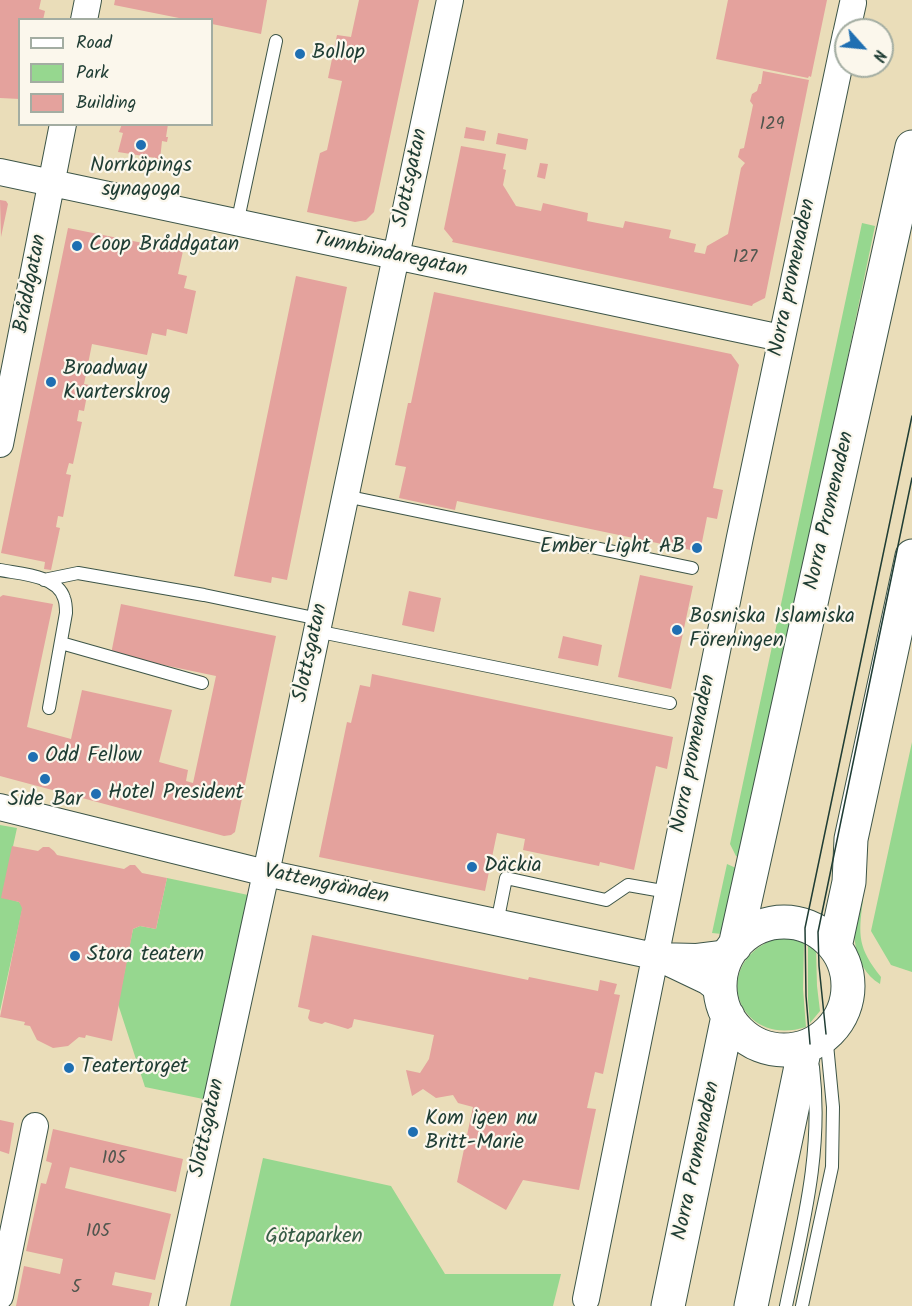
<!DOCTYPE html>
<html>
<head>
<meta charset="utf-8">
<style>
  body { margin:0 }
  #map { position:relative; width:912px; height:1306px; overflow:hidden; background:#eaddb9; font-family:Kalam,sans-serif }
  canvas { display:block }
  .legend { position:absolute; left:18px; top:18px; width:195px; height:108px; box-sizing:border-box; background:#fbf7ec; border:2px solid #a3ada2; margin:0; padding:8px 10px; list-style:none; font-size:18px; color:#1f3d34 }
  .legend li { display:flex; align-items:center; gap:12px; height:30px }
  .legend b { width:30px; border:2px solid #a3ada2 }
  .north { position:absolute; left:834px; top:18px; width:60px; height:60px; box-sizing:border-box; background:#fbf7ec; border:2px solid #a3ada2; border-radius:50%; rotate:117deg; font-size:16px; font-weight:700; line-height:24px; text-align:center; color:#1f3d34 }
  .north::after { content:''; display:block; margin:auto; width:21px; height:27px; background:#1f6fb2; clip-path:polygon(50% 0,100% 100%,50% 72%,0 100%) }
</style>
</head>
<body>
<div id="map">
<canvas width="912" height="1306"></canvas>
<ul class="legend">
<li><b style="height:8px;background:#fff"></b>Road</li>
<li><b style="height:16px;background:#96d78f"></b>Park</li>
<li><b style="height:16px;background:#e4a29d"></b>Building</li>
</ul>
<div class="north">N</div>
</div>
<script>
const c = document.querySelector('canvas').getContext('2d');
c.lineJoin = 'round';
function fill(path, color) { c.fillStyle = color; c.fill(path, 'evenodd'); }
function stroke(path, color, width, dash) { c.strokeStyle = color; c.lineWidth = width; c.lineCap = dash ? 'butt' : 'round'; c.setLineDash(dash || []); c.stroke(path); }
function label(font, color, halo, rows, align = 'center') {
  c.font = font + ' Kalam,sans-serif'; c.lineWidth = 4.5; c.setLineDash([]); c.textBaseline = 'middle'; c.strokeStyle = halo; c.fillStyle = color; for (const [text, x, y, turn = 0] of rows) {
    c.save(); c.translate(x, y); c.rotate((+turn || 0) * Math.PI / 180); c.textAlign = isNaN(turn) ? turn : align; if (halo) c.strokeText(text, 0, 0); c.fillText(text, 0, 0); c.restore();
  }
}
fill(new Path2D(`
  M 862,223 L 875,226 L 743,860 L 736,856 L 730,844 Z
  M 912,742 L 912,972 L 891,965 L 871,931 Z
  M 0,825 L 17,828 L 2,897 L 19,902 L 23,906 L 0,1011 Z
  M 727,864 L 736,868 L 722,934 L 712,933 Z
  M 167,878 L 253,896 L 208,1100 L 145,1087 L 118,1004 L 133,929 L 140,926 L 156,929 Z
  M 856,899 L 863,900 C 858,936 858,948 881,977 L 880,984 C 851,966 852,929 856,899 Z
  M 777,938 L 793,938 L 804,941 L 803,989 L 806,1027 C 738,1049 707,963 777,938 Z
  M 808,944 L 816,949 L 817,986 L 820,1011 L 810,1023 L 808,1000 Z
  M 263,1158 L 391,1186 L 445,1274 L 561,1274 L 553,1306 L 230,1306 Z`), '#96d78f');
fill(new Path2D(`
  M 0,0 L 41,0 L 39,9 L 45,11 L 43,20 L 20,20 L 20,99 L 0,98 Z
  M 115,0 L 267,0 L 261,34 L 212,24 L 212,20 L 189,20 L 114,5 Z
  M 359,0 L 419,0 L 374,212 L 366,220 L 355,222 L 307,212 L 320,153 L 327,150 L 342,81 L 328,78 L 337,35 L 351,37 Z
  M 728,0 L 827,0 L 811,77 L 809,76 L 808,78 L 716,59 Z
  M 763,71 L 809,80 L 765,298 L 753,304 L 752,306 L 452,242 L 453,240 L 444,229 L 461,146 L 506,154 L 503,169 L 506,170 L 503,185 L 516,206 L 541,211 L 543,203 L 588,213 L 587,221 L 623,228 L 625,221 L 671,230 L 669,238 L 696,244 L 694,252 L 705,254 L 707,246 L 728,234 L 741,168 L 745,163 L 738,157 L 740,149 L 744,148 L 753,105 L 750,101 L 752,94 L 757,91 L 759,84 L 761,84 Z
  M 122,124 L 168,124 L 166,137 L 168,137 L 167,142 L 162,141 L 160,160 L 156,158 L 118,152 L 123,133 L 119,132 Z
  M 466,127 L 486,131 L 484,141 L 464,138 Z
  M 498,133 L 528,139 L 526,150 L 496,144 Z
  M 540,163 L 548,164 L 545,179 L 537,177 Z
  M 0,200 L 6,201 L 8,204 L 1,237 Z
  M 68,228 L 183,251 L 178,274 L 187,276 L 184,288 L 196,291 L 187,334 L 167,329 L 166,336 L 152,333 L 147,355 L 92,344 L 84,384 L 89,385 L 84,411 L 79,410 L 77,421 L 82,422 L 73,464 L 69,463 L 66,474 L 71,475 L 63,517 L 58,516 L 56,527 L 60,528 L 51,570 L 44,569 L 45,562 L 1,553 Z
  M 296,276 L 347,287 L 287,580 L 272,577 L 271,583 L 234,576 Z
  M 434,292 L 731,354 L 739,365 L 713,488 L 723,490 L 717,519 L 707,517 L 700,552 L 457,501 L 455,510 L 399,498 L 406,467 L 395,465 L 408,403 L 411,403 Z
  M 640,575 L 693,586 L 671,689 L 618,677 Z
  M 409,591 L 441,598 L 434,632 L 402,625 Z
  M 3,595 L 53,604 L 27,727 L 71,739 L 82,690 L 172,710 L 159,762 L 188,770 L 186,781 L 193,783 L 216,676 L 111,654 L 121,604 L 276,636 L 235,832 L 231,835 L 224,836 L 0,776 L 0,597 Z
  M 563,636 L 602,645 L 598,666 L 558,658 Z
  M 372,674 L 673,737 L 667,769 L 656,766 L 634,870 L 600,862 L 599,866 L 523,850 L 525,839 L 497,833 L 485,891 L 319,857 L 347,722 L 351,723 L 360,685 L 370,687 Z
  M 12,846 L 38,851 L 43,847 L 49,847 L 54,851 L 57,855 L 124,869 L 130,865 L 135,865 L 142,873 L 167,878 L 156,929 L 140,926 L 133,929 L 112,1041 L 86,1035 L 85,1038 L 79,1037 L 68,1046 L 53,1048 L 37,1040 L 30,1026 L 24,1025 L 25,1022 L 0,1017 L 22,908 L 19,902 L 1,898 Z
  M 312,935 L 528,980 L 529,977 L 598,991 L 600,980 L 617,984 L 614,994 L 620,995 L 603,1074 L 595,1072 L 587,1108 L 596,1109 L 579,1190 L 523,1180 L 506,1210 L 457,1182 L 473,1107 L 458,1103 L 453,1095 L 436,1098 L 423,1089 L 412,1096 L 406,1070 L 420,1073 L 429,1059 L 434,1035 L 354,1019 L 352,1027 L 348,1029 L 325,1022 L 322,1024 L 310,1021 L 308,1018 L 310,1010 L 298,1007 Z
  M 0,1120 L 14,1123 L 9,1154 L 0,1151 Z
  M 53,1129 L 183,1159 L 176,1192 L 70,1167 L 65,1188 L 171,1214 L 155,1280 L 115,1272 L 112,1285 L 152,1293 L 149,1306 L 16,1306 L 24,1266 L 60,1274 L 63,1259 L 26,1251 L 41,1183 L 46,1184 L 52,1163 L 46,1161 Z`), '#e4a29d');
const lane = new Path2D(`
  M 237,224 L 276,41
  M 345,496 L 692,568
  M 0,570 C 20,574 57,575 64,598 C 66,603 66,608 66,613 L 49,708
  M 44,580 L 78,573 L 204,595 L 319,619
  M 316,631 L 670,703
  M 61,643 L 202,683
  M 497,923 L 506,878 L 606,900 L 628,885 L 668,892
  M 786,1306 C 803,1224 823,1151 813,1067
  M 802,1306 L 832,1167 L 833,1107 L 826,1034`);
const street = new Path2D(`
  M 84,20 L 88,0
  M 847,30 L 853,3
  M 0,172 L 781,338
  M 0,444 L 63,124
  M 0,807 L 266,873 L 654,956 L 697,957 L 729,953
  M 663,960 L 707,981 L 721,992
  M 0,1296 L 35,1126
  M 586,1299 L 740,537 L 846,34
  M 172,1306 L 266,873 L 450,0`);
const secondary = new Path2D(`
  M720 986a64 64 0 1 1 128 0a64 64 0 1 1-128 0Z
  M 735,946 L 912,147
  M 835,947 L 849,882 L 851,839 L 912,556
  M 668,1306 L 728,1016
  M 751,1306 L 805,1047`);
stroke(lane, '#3d5548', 14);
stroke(street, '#3d5548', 28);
stroke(secondary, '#3d5548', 35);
stroke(lane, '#fff', 12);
stroke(street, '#fff', 26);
stroke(secondary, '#fff', 33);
stroke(new Path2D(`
  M 826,1034 L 819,966 L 818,932 L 912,478
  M 810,1044 L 806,996 L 805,928 L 912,416`), '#1f3d34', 1.5);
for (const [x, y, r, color] of [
  [300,54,6,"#1f6fb2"],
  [141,145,6,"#1f6fb2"],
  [77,246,6,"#1f6fb2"],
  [51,382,6,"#1f6fb2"],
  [697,548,6,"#1f6fb2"],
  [677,630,6,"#1f6fb2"],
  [33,757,6,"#1f6fb2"],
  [45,779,6,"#1f6fb2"],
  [96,794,6,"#1f6fb2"],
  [472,867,6,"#1f6fb2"],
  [75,956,6,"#1f6fb2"],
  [69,1068,6,"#1f6fb2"],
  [413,1132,6,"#1f6fb2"]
]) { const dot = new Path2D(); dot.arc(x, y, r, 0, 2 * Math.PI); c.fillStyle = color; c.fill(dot); stroke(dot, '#fbf7ec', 2); }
label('18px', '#50564e', null, [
  ["129",772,126],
  ["127",745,259],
  ["105",114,1160],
  ["105",98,1233],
  ["5",76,1289]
]);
label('21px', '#1f3d34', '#fbf7ec', [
  ["Bollop",312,54],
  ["Norrköpings",141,167,"center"],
  ["synagoga",141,191,"center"],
  ["Coop Bråddgatan",89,246],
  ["Broadway",63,370],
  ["Kvarterskrog",63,394],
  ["Ember Light AB",685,548,"right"],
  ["Bosniska Islamiska",689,618],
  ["Föreningen",689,642],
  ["Odd Fellow",45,757],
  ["Hotel President",108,794],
  ["Side Bar",45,801,"center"],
  ["Däckia",484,867],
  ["Stora teatern",87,956],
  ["Teatertorget",81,1068],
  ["Kom igen nu",425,1120],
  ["Britt-Marie",425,1144]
], 'left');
label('21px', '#1f3d34', '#fbf7ec', [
  ["Slottsgatan",412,178,-78],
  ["Tunnbindaregatan",390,256,12],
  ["Norra promenaden",794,278,-78],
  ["Bråddgatan",32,284,-79],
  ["Norra Promenaden",831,511,-77],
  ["Slottsgatan",312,653,-78],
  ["Norra promenaden",695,754,-79],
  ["Vattengränden",326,886,12],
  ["Slottsgatan",209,1128,-78],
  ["Norra Promenaden",698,1161,-78]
]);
label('21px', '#375c46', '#fbf7ec', [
  ["Götaparken",314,1238]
]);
</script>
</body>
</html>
